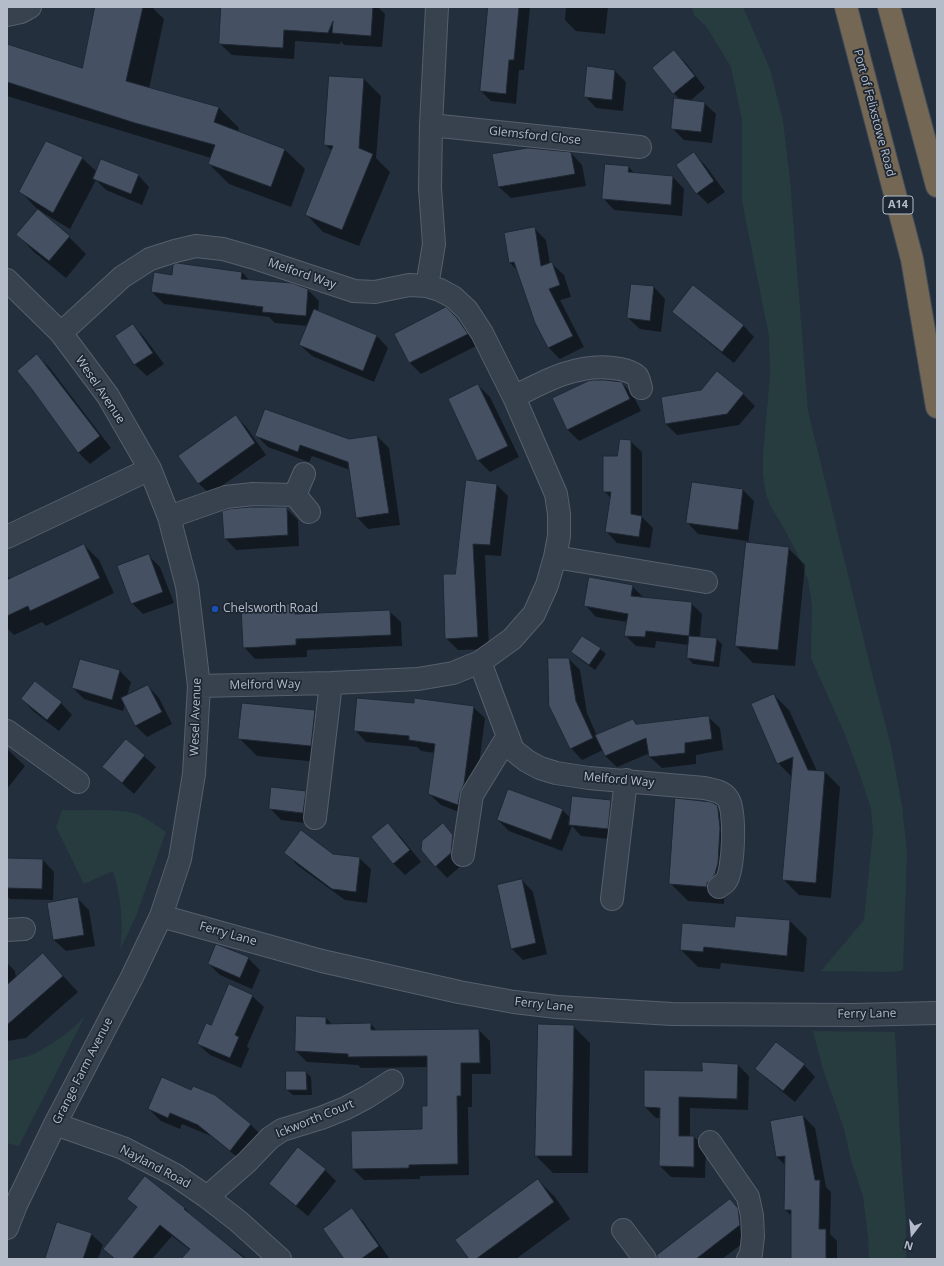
<!DOCTYPE html>
<html>
<head>
<meta charset="utf-8">
<style>
  body { margin:0 }
  #map { position:relative; width:944px; height:1266px; overflow:hidden; background:#242f3e; font-family:"Open Sans",sans-serif }
  canvas { display:block }
  .frame { position:absolute; inset:0; border:8px solid #b4bcc9; pointer-events:none }
  .north { position:absolute; left:892px; top:1214px; width:40px; height:40px; -webkit-text-stroke:3px #1d2633; paint-order:stroke; rotate:196deg; font-size:11px; font-weight:700; line-height:16px; text-align:center; color:#b4bcc9 }
  .north::after { content:''; display:block; margin:auto; width:14px; height:18px; background:#b4bcc9; clip-path:polygon(50% 0,100% 100%,50% 72%,0 100%) }
</style>
</head>
<body>
<div id="map">
<canvas width="944" height="1266"></canvas>
<div class="frame"></div>
<div class="north">N</div>
</div>
<script>
const c = document.querySelector('canvas').getContext('2d');
c.lineJoin = 'round';
function fill(path, color) { c.fillStyle = color; c.fill(path, 'evenodd'); }
function stroke(path, color, width, dash) { c.strokeStyle = color; c.lineWidth = width; c.lineCap = dash ? 'butt' : 'round'; c.setLineDash(dash || []); c.stroke(path); }
function label(font, color, halo, rows, align = 'center') {
  c.font = font + ' "Open Sans",sans-serif'; c.lineWidth = 3.5; c.setLineDash([]); c.textBaseline = 'middle'; c.strokeStyle = halo; c.fillStyle = color; for (const [text, x, y, turn = 0] of rows) {
    c.save(); c.translate(x, y); c.rotate((+turn || 0) * Math.PI / 180); c.textAlign = isNaN(turn) ? turn : align; if (halo) c.strokeText(text, 0, 0); c.fillText(text, 0, 0); c.restore();
  }
}
fill(new Path2D(`
  M 692,7 L 743,7 L 770,69 L 783,121 L 790,180 L 808,411 L 873,677 L 891,746 L 902,806 L 907,852 L 903,970 L 892,972 L 821,971 L 864,920 L 873,831 L 871,808 L 860,775 L 846,737 L 811,658 L 812,605 L 808,580 L 798,555 L 782,525 L 771,507 L 766,495 L 763,475 L 763,456 L 770,374 L 769,336 L 742,201 L 742,120 L 731,67 L 706,26 L 694,15 Z
  M 62,810 C 84,811 116,808 137,814 C 147,818 157,826 166,832 L 136,916 L 120,950 C 124,923 121,897 113,871 L 84,884 L 56,827 Z
  M 85,1016 L 19,1146 L 7,1143 L 7,1061 C 14,1059 22,1058 29,1056 C 50,1047 69,1033 85,1016 Z
  M 813,1031 L 895,1032 L 901,1156 L 906,1220 L 906,1259 L 869,1259 L 868,1237 L 863,1196 L 851,1160 L 844,1129 L 822,1066 Z`), '#263c3f');
fill(new Path2D(`
  M 96,7 L 152,7 L 164,19 L 149,89 L 219,108 L 239,128 L 237,132 L 285,150 L 305,169 L 291,207 L 229,184 L 209,164 L 211,158 L 7,96 L 7,45 L 82,70 Z
  M 222,7 L 378,7 L 385,14 L 382,47 L 344,45 L 341,41 L 340,44 L 295,41 L 294,59 L 232,55 L 220,44 Z
  M 489,7 L 530,7 L 524,70 L 519,70 L 516,104 L 491,101 L 481,91 Z
  M 566,7 L 608,7 L 605,34 L 576,31 L 565,20 Z
  M 674,52 L 686,63 L 705,88 L 690,101 L 704,103 L 716,114 L 712,143 L 684,140 L 672,128 L 680,100 L 674,93 Z
  M 615,71 L 626,82 L 623,111 L 596,108 L 585,96 Z
  M 364,79 L 381,96 L 376,158 L 390,172 L 359,246 L 323,232 L 306,214 L 332,151 L 325,144 Z
  M 571,153 L 582,165 L 586,186 L 511,198 L 499,187 L 493,155 Z
  M 694,154 L 705,165 L 725,192 L 708,204 L 697,193 Z
  M 82,158 L 97,172 L 138,175 L 149,187 L 142,205 L 106,190 L 96,180 L 70,229 L 40,211 L 39,212 L 69,237 L 86,254 L 66,278 L 34,252 L 18,235 L 38,210 L 21,192 Z
  M 629,167 L 635,174 L 673,177 L 684,189 L 682,216 L 614,210 L 603,198 Z
  M 534,228 L 546,240 L 550,264 L 552,264 L 564,275 L 571,297 L 560,300 L 584,347 L 560,359 L 549,348 L 536,322 L 518,271 L 510,263 Z
  M 242,272 L 250,281 L 308,290 L 319,301 L 318,312 L 377,336 L 388,348 L 374,382 L 312,356 L 300,345 L 308,326 L 275,323 L 269,317 L 164,304 L 152,292 L 173,276 Z
  M 654,287 L 665,299 L 661,332 L 640,329 L 628,318 Z
  M 673,312 L 743,325 L 754,337 L 734,363 L 685,323 Z
  M 457,319 L 469,331 L 478,345 L 421,374 L 410,363 Z
  M 133,325 L 144,337 L 164,364 L 147,376 L 135,365 L 116,337 Z
  M 37,355 L 49,367 L 111,448 L 90,464 L 78,452 L 32,387 Z
  M 717,372 L 743,394 L 755,406 L 739,425 L 677,435 L 665,423 L 702,391 Z
  M 622,383 L 633,395 L 641,411 L 579,441 L 567,429 Z
  M 478,385 L 490,397 L 519,457 L 490,472 L 478,460 Z
  M 236,416 L 247,428 L 266,455 L 210,494 L 198,483 Z
  M 257,436 L 349,440 L 377,436 L 389,448 L 400,525 L 368,529 L 357,517 L 350,470 L 312,456 L 309,462 L 268,447 Z
  M 630,441 L 642,452 L 642,517 L 653,528 L 650,548 L 617,543 L 606,531 L 611,498 L 604,491 L 618,457 Z
  M 693,483 L 743,490 L 754,501 L 748,543 L 788,548 L 805,565 L 795,666 L 753,663 L 736,646 L 747,541 L 698,534 L 687,522 Z
  M 496,484 L 508,496 L 501,556 L 485,555 L 489,649 L 458,650 L 446,638 L 456,575 Z
  M 286,508 L 298,520 L 299,546 L 236,550 L 225,538 Z
  M 84,545 L 99,560 L 114,593 L 46,626 L 42,622 L 14,635 L 7,628 L 7,578 L 9,577 L 11,579 Z
  M 149,556 L 160,567 L 174,603 L 143,614 L 132,603 Z
  M 632,586 L 643,597 L 643,598 L 691,603 L 702,614 L 700,637 L 717,639 L 722,644 L 719,667 L 693,664 L 688,658 L 689,645 L 656,641 L 655,648 L 636,646 L 625,635 L 627,622 L 596,617 L 586,606 Z
  M 294,605 L 304,615 L 389,611 L 401,622 L 402,646 L 307,650 L 307,657 L 255,659 L 244,647 Z
  M 600,649 L 606,654 L 595,670 L 578,658 L 572,652 Z
  M 569,659 L 580,670 L 587,713 L 597,736 L 633,720 L 638,725 L 708,717 L 720,728 L 723,750 L 696,755 L 696,764 L 662,768 L 650,757 L 650,753 L 617,767 L 605,756 L 603,750 L 582,760 L 571,748 Z
  M 81,660 L 120,671 L 131,682 L 127,696 L 148,686 L 159,698 L 172,724 L 147,737 L 135,725 L 125,704 L 123,711 L 84,699 L 73,688 Z
  M 774,695 L 789,710 L 817,771 L 825,772 L 840,787 L 831,898 L 799,895 L 784,880 L 792,777 L 778,763 Z
  M 22,699 L 61,703 L 72,715 L 59,731 L 33,711 Z
  M 415,704 L 473,707 L 485,718 L 475,796 L 469,816 L 441,805 L 429,794 L 435,753 L 421,751 L 417,747 L 366,742 L 355,730 Z
  M 315,711 L 332,728 L 328,763 L 257,756 L 240,739 Z
  M 126,740 L 156,767 L 134,794 L 104,767 Z
  M 7,749 L 25,766 L 7,789 Z
  M 305,792 L 317,804 L 314,824 L 281,820 L 270,808 ZM 281,809 L 308,812 L 308,814 L 281,811 Z
  M 611,801 L 622,812 L 619,840 L 581,836 L 572,826 L 562,851 L 509,831 L 498,820 L 562,810 L 571,818 Z
  M 714,805 L 732,822 L 736,870 L 732,891 L 724,900 L 724,904 L 688,901 L 671,884 Z
  M 388,824 L 400,836 L 421,862 L 405,875 L 394,864 L 372,837 Z
  M 443,824 L 464,847 L 462,865 L 447,878 L 436,866 Z
  M 286,853 L 333,855 L 359,858 L 371,869 L 367,903 L 345,900 L 297,865 Z
  M 7,859 L 43,860 L 54,872 L 53,900 L 10,899 L 7,896 Z
  M 522,880 L 533,892 L 547,954 L 523,960 L 511,948 Z
  M 78,899 L 89,910 L 95,946 L 66,951 L 54,940 Z
  M 737,917 L 790,921 L 807,938 L 804,972 L 721,963 L 720,969 L 698,967 L 681,950 L 735,928 Z
  M 217,946 L 248,958 L 260,970 L 252,989 L 220,975 L 209,964 Z
  M 43,954 L 78,992 L 26,1038 L 7,1041 L 7,963 L 15,971 L 16,978 Z
  M 252,996 L 264,1007 L 247,1046 L 249,1049 L 241,1068 L 210,1055 L 198,1044 L 211,1026 Z
  M 326,1018 L 333,1025 L 371,1024 L 377,1031 L 479,1030 L 490,1041 L 491,1074 L 472,1074 L 472,1107 L 468,1107 L 469,1175 L 420,1176 L 420,1179 L 364,1180 L 353,1169 L 352,1132 L 423,1130 L 428,1107 L 428,1067 L 361,1068 L 358,1065 L 307,1062 L 296,1051 Z
  M 573,1026 L 590,1043 L 588,1173 L 553,1173 L 536,1156 Z
  M 703,1063 L 738,1065 L 749,1076 L 748,1110 L 690,1108 L 690,1137 L 694,1137 L 706,1148 L 705,1178 L 671,1177 L 660,1166 L 661,1118 L 656,1118 L 645,1107 L 703,1072 Z
  M 804,1065 L 815,1077 L 795,1102 L 768,1080 L 756,1069 Z
  M 306,1072 L 311,1077 L 312,1095 L 293,1095 L 287,1090 Z
  M 192,1091 L 215,1096 L 251,1125 L 262,1136 L 242,1161 L 211,1136 L 182,1124 L 180,1129 L 161,1121 L 149,1109 Z
  M 803,1116 L 815,1128 L 826,1187 L 831,1192 L 830,1234 L 837,1241 L 837,1259 L 792,1259 L 792,1216 L 785,1210 L 785,1165 L 777,1157 Z
  M 325,1170 L 336,1181 L 308,1216 L 282,1195 L 270,1184 Z
  M 538,1180 L 555,1197 L 570,1219 L 516,1259 L 470,1259 Z
  M 129,1199 L 185,1208 L 196,1220 L 233,1250 L 234,1249 L 247,1259 L 192,1259 L 190,1250 L 172,1236 L 152,1259 L 114,1259 L 104,1249 L 137,1208 Z
  M 730,1200 L 742,1211 L 751,1237 L 722,1259 L 658,1259 Z
  M 351,1210 L 363,1221 L 389,1258 L 346,1259 Z
  M 91,1234 L 103,1245 L 98,1259 L 46,1259 Z`), '#0007');
const building = new Path2D(`
  M 95,7 L 143,7 L 126,81 L 219,107 L 214,122 L 285,149 L 271,187 L 208,164 L 215,145 L 135,123 L 7,82 L 7,44 L 82,68 Z
  M 221,7 L 373,7 L 371,36 L 332,33 L 333,21 L 328,33 L 284,30 L 283,48 L 219,44 Z
  M 488,7 L 519,7 L 514,60 L 509,60 L 506,94 L 480,91 Z
  M 674,50 L 695,76 L 673,94 L 652,68 Z
  M 587,66 L 615,70 L 612,100 L 584,97 Z
  M 329,76 L 364,78 L 359,148 L 373,154 L 342,230 L 305,215 L 333,146 L 324,145 Z
  M 674,98 L 705,102 L 701,132 L 671,129 Z
  M 46,141 L 83,157 L 53,213 L 19,192 Z
  M 528,148 L 571,152 L 575,174 L 498,187 L 492,154 Z
  M 694,152 L 714,181 L 696,194 L 676,165 Z
  M 101,159 L 139,174 L 131,194 L 93,179 Z
  M 605,164 L 629,166 L 628,172 L 673,176 L 671,205 L 602,199 Z
  M 38,209 L 70,236 L 49,261 L 16,235 Z
  M 535,227 L 541,266 L 552,262 L 560,285 L 549,289 L 573,336 L 548,348 L 535,323 L 514,262 L 509,263 L 504,233 Z
  M 177,263 L 242,272 L 241,279 L 292,283 L 308,289 L 306,316 L 262,312 L 263,307 L 151,292 L 154,272 L 172,275 L 173,265 Z
  M 631,284 L 654,286 L 650,321 L 627,318 Z
  M 693,285 L 744,325 L 722,352 L 672,312 Z
  M 446,307 L 457,318 L 468,334 L 409,363 L 394,334 Z
  M 314,309 L 377,335 L 363,371 L 299,345 Z
  M 133,324 L 153,353 L 134,365 L 115,336 Z
  M 37,354 L 100,436 L 78,453 L 31,388 L 17,371 Z
  M 717,371 L 744,393 L 727,414 L 665,424 L 661,397 L 701,390 Z
  M 593,380 L 605,380 L 622,382 L 630,399 L 567,430 L 552,398 L 588,381 Z
  M 478,384 L 508,446 L 477,461 L 448,399 Z
  M 265,409 L 349,439 L 377,435 L 389,513 L 356,518 L 348,462 L 300,445 L 298,452 L 255,436 Z
  M 236,415 L 255,443 L 198,484 L 178,456 Z
  M 620,439 L 631,440 L 631,514 L 642,516 L 639,537 L 605,532 L 611,492 L 603,492 L 603,456 L 617,456 Z
  M 466,480 L 497,484 L 490,545 L 473,544 L 478,637 L 445,639 L 443,574 L 455,574 Z
  M 692,482 L 743,489 L 738,530 L 686,523 Z
  M 250,507 L 287,507 L 288,535 L 224,539 L 222,511 L 229,509 Z
  M 746,542 L 789,547 L 778,650 L 735,646 Z
  M 84,544 L 100,578 L 30,611 L 28,606 L 7,616 L 7,580 Z
  M 149,554 L 163,592 L 131,604 L 117,566 Z
  M 589,577 L 633,585 L 631,596 L 692,602 L 689,636 L 646,631 L 645,637 L 624,636 L 628,614 L 584,606 Z
  M 294,604 L 295,614 L 390,610 L 391,635 L 296,639 L 296,645 L 243,648 L 241,606 Z
  M 582,636 L 601,648 L 589,665 L 571,652 Z
  M 689,636 L 717,638 L 714,662 L 687,658 Z
  M 548,658 L 569,658 L 576,701 L 593,738 L 570,749 L 549,706 Z
  M 80,659 L 120,670 L 112,700 L 72,688 Z
  M 35,681 L 62,702 L 47,720 L 21,699 Z
  M 148,685 L 162,712 L 135,726 L 121,698 Z
  M 774,694 L 808,770 L 825,771 L 816,883 L 782,880 L 793,757 L 777,764 L 751,704 Z
  M 357,698 L 414,703 L 414,698 L 474,706 L 464,784 L 460,793 L 458,805 L 428,794 L 435,744 L 409,740 L 409,736 L 354,731 Z
  M 242,703 L 315,710 L 311,746 L 238,739 Z
  M 709,716 L 712,739 L 685,743 L 685,753 L 649,757 L 646,738 L 605,756 L 595,735 L 633,719 L 636,724 Z
  M 126,739 L 145,755 L 122,783 L 102,767 Z
  M 271,787 L 306,791 L 303,813 L 269,809 Z
  M 508,789 L 563,809 L 551,840 L 497,820 Z
  M 572,796 L 611,800 L 608,829 L 569,825 Z
  M 675,798 L 711,802 L 717,805 L 718,809 L 720,828 L 718,863 L 715,874 L 707,883 L 707,887 L 669,884 Z
  M 388,823 L 410,850 L 393,864 L 371,837 Z
  M 443,823 L 453,835 L 451,853 L 435,867 L 421,850 L 422,841 Z
  M 301,830 L 333,854 L 360,857 L 356,892 L 332,889 L 284,853 Z
  M 7,858 L 43,859 L 42,889 L 7,888 Z
  M 522,879 L 536,943 L 511,949 L 497,885 Z
  M 78,897 L 84,935 L 53,940 L 47,903 Z
  M 736,916 L 790,920 L 787,956 L 704,947 L 703,952 L 680,950 L 682,923 L 734,927 Z
  M 216,944 L 249,957 L 240,978 L 208,964 Z
  M 43,953 L 63,976 L 7,1025 L 7,985 Z
  M 229,984 L 253,995 L 235,1035 L 239,1037 L 230,1058 L 197,1044 L 206,1023 L 211,1025 Z
  M 296,1016 L 326,1017 L 326,1024 L 371,1023 L 371,1030 L 479,1029 L 480,1063 L 461,1063 L 461,1096 L 457,1096 L 458,1164 L 409,1165 L 409,1168 L 352,1169 L 351,1131 L 422,1129 L 422,1106 L 427,1106 L 427,1056 L 348,1057 L 348,1054 L 295,1051 Z
  M 538,1024 L 574,1025 L 572,1156 L 535,1156 Z
  M 776,1042 L 805,1064 L 783,1091 L 755,1069 Z
  M 702,1062 L 738,1064 L 737,1099 L 679,1097 L 679,1136 L 694,1136 L 694,1167 L 659,1166 L 660,1108 L 644,1107 L 644,1070 L 702,1071 Z
  M 286,1071 L 306,1071 L 307,1090 L 286,1090 Z
  M 162,1077 L 191,1090 L 193,1086 L 215,1095 L 251,1124 L 230,1151 L 198,1125 L 170,1113 L 168,1118 L 148,1109 Z
  M 803,1115 L 815,1180 L 820,1180 L 819,1229 L 826,1229 L 826,1259 L 791,1259 L 791,1210 L 784,1210 L 785,1156 L 776,1157 L 770,1121 Z
  M 298,1147 L 326,1169 L 296,1206 L 269,1184 Z
  M 145,1176 L 185,1208 L 184,1209 L 245,1259 L 181,1259 L 190,1249 L 160,1225 L 132,1259 L 115,1259 L 103,1249 L 137,1207 L 127,1199 Z
  M 538,1179 L 554,1202 L 476,1259 L 469,1259 L 455,1240 Z
  M 730,1199 L 738,1208 L 740,1225 L 696,1259 L 657,1259 L 657,1255 Z
  M 352,1208 L 379,1246 L 361,1259 L 344,1259 L 323,1229 Z
  M 57,1222 L 92,1233 L 83,1259 L 45,1259 Z`);
fill(building, '#455162');
stroke(building, '#1f2835', 1);
const minor = new Path2D(`
  M 7,15 L 21,12 L 30,7
  M 431,125 L 640,147
  M 7,280 L 61,333 L 108,396 L 150,469 L 169,517 L 187,586 L 199,686 L 194,774 L 180,859 L 161,916 L 132,977 L 55,1124 L 16,1205 L 7,1228
  M 427,286 L 434,244 L 430,188 L 431,125 L 437,7
  M 61,333 L 122,277 L 150,259 L 175,251 L 196,246 L 223,249 L 258,259 L 354,291 L 375,292 L 409,285 L 427,286 L 440,290 L 453,297 L 467,310 L 482,333 L 514,397 L 556,494 L 559,514 L 559,536 L 555,557 L 547,585 L 534,614 L 512,639 L 480,662 L 453,673 L 418,679 L 331,683 L 199,686
  M 514,397 C 546,380 582,361 620,369 C 625,370 632,372 637,376 C 639,379 640,384 641,388
  M 304,474 L 295,495 L 309,512
  M 169,517 L 226,497 L 253,494 L 295,495
  M 7,537 L 150,469
  M 555,557 L 706,582
  M 480,662 L 513,750 L 527,761 L 540,768 L 556,773 L 589,778 L 704,788 C 713,790 723,791 728,799 C 736,811 734,870 726,881 C 725,883 721,885 719,887
  M 7,731 L 78,782
  M 315,818 L 331,683
  M 463,855 L 472,795 L 508,736
  M 612,899 L 626,780
  M 161,916 L 322,961 L 459,992 L 514,1002 L 557,1007 L 672,1014 L 855,1015 L 937,1013
  M 7,930 L 24,929
  M 55,1124 L 123,1148 L 175,1175 L 207,1197 L 238,1221 L 280,1259
  M 710,1142 L 748,1197 L 752,1216 L 753,1236 L 751,1254 L 748,1259
  M 207,1197 L 247,1162 L 270,1138 L 282,1130 L 321,1118 L 346,1108 L 367,1097 L 392,1081
  M 623,1230 L 645,1259`);
const highway = new Path2D(`
  M 846,7 L 912,259 L 937,407
  M 889,7 L 937,186`);
stroke(minor, '#565f6c', 24);
stroke(highway, '#434c59', 24);
stroke(minor, '#38414e', 22);
stroke(highway, '#746855', 22);
for (const [x, y, r, color] of [
  [215,609,4,"#1a4fb4"]
]) { const dot = new Path2D(); dot.arc(x, y, r, 0, 2 * Math.PI); c.fillStyle = color; c.fill(dot); stroke(dot, '#1d2633', 1.5); }
for (const [x, y, w] of [
  [898,205,30]
]) { const box = new Path2D(); box.roundRect(x - w / 2, y - 9, w, 18, 3); c.fillStyle = '#1d2633'; c.fill(box); stroke(box, '#b4bcc9', 1); }
label('bold 11px', '#b4bcc9', null, [
  ["A14",898,205]
]);
label('12px', '#b4bcc9', '#1d2633', [
  ["Port of Felixstowe Road",874,113,75],
  ["Glemsford Close",535,136,6],
  ["Melford Way",302,274,19],
  ["Wesel Avenue",100,390,56],
  ["Melford Way",265,685,-1],
  ["Wesel Avenue",196,717,-88],
  ["Melford Way",619,780,5],
  ["Ferry Lane",228,934,16],
  ["Ferry Lane",544,1005,6],
  ["Ferry Lane",867,1014,-1],
  ["Grange Farm Avenue",83,1071,-63],
  ["Ickworth Court",315,1119,-22],
  ["Nayland Road",155,1167,28]
]);
label('12px', '#b4bcc9', '#1d2633', [
  ["Chelsworth Road",223,609]
], 'left');
</script>
</body>
</html>
